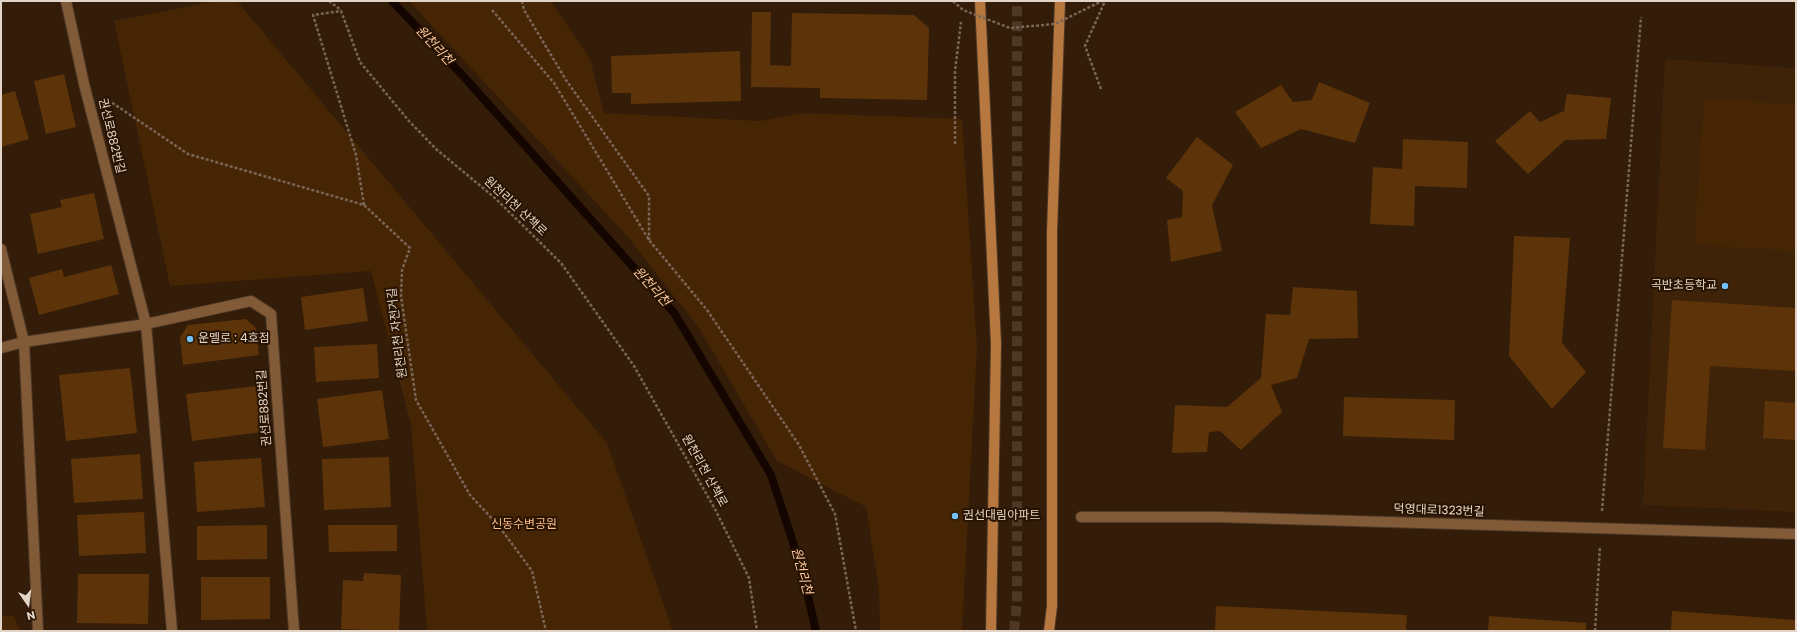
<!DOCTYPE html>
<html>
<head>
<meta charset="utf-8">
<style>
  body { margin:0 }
  #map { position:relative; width:1797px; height:632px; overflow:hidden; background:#331c08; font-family:Poppins,sans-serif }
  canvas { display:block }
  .frame { position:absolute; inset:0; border:2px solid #e3d4c8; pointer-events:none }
  .north { position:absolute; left:8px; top:584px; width:40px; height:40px; -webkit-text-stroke:3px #281301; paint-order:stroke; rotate:166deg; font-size:11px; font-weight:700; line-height:16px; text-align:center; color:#e3d4c8 }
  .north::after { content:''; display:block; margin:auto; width:14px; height:18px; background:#e3d4c8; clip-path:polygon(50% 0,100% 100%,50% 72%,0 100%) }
</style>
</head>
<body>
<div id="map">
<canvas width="1797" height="632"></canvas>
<div class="frame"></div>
<div class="north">N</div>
</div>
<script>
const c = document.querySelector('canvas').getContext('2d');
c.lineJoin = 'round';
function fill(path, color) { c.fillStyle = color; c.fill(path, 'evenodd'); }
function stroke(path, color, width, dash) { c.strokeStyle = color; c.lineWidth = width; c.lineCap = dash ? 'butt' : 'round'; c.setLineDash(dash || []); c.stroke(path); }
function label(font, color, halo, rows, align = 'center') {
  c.font = font + ' Poppins,"Noto Sans KR",sans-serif'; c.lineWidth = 4; c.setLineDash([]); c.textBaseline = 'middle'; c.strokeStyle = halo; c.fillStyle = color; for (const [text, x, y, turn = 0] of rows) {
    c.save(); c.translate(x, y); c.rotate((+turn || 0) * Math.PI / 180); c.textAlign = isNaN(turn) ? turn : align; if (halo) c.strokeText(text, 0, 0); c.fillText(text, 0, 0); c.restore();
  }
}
fill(new Path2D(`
  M 1665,59 L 1796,68 L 1796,512 L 1643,505 Z`), '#3f2308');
fill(new Path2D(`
  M 216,1 L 237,1 L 607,443 L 673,631 L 427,631 L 411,425 L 371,271 L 170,286 L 114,21 Z
  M 409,1 L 551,1 L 590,59 L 604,113 L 760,121 L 802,113 L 962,119 L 977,347 L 962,631 L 880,631 L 879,589 L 866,507 L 777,461 L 699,328 L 627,236 Z
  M 1704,99 L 1796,104 L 1796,251 L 1694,245 Z
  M 1,616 L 14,616 L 20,631 L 1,631 Z`), '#462504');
stroke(new Path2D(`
  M 392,1 L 465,78 L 675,314 L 771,475 L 802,570 L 816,631`), '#140500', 8);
fill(new Path2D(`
  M 752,12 L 771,12 L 770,65 L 791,66 L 792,13 L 914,15 L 929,28 L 927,100 L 820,98 L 820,88 L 751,87 Z
  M 740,51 L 741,101 L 631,104 L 631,93 L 612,93 L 611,56 Z
  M 64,74 L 76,127 L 46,134 L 34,81 Z
  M 1319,82 L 1370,103 L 1355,143 L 1301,129 L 1261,148 L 1235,112 L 1281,85 L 1293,102 L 1312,100 Z
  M 15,91 L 29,139 L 1,147 L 1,95 Z
  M 1567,94 L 1611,98 L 1606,139 L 1565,140 L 1528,174 L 1495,141 L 1530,111 L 1540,122 L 1564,111 Z
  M 1197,137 L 1233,165 L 1212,205 L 1222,251 L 1171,262 L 1167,220 L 1182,217 L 1183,191 L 1166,178 Z
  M 1403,139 L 1468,142 L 1467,188 L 1415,186 L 1414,226 L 1370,224 L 1373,167 L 1402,169 Z
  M 94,193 L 104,239 L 38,254 L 30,214 L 62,207 L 60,200 Z
  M 1514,236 L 1570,238 L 1562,343 L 1586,372 L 1552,409 L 1509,356 Z
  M 111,265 L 119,294 L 39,315 L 29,278 L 62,269 L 64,277 Z
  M 1293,287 L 1357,291 L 1358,338 L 1309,339 L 1297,378 L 1271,385 L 1282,412 L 1241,450 L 1220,431 L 1209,432 L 1207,452 L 1172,453 L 1175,405 L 1227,407 L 1261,378 L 1266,314 L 1290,315 Z
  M 363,288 L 368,321 L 305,330 L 301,297 Z
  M 1672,300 L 1796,308 L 1796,371 L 1710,366 L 1705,450 L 1663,448 Z
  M 246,319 L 256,328 L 259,355 L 183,365 L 180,337 L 188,325 Z
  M 377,344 L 379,378 L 316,382 L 314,347 Z
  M 130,368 L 137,433 L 66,441 L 59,375 Z
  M 257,386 L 262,432 L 192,441 L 186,394 Z
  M 382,390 L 389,439 L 323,447 L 317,399 Z
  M 1344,397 L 1455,400 L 1454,440 L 1343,436 Z
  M 1765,401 L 1796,403 L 1796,440 L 1763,438 Z
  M 140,454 L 143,499 L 74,503 L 71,459 Z
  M 389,457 L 391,507 L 324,510 L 322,459 Z
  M 261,458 L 265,507 L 197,512 L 194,462 Z
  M 144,512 L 146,553 L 79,556 L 77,515 Z
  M 267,525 L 267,559 L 197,560 L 197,526 Z
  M 328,525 L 397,525 L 397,551 L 329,552 Z
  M 364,573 L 401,575 L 399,631 L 341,629 L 343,580 L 363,581 Z
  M 78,574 L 149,574 L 148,624 L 77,623 Z
  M 201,577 L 270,577 L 270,619 L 201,620 Z
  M 1216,606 L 1407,615 L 1406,631 L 1215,631 Z
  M 1672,611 L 1796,620 L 1796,631 L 1671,631 Z
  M 1489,616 L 1586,623 L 1586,631 L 1488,631 Z`), '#5d340a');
stroke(new Path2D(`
  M 1014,631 L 1017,602 L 1017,1`), '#4d3825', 10, [10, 5]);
const pedestrian = new Path2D(`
  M 1081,517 L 1217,517`);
const minor = new Path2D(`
  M 66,1 L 84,84 L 146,324 L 172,631
  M 1,249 L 24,342 L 38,631
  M 1,348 L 24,342 L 146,324 L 251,301 L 271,314 L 294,631
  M 1217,517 L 1796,534`);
const secondary = new Path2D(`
  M 980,1 L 996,344 L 991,631
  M 1049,631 L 1052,606 L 1052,232 L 1060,1`);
stroke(pedestrian, '#4f3927', 12);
stroke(minor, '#4f3927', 12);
stroke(secondary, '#4f3927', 12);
stroke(new Path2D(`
  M 329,1 L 341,10
  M 522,1 L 524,10 L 566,80 L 649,196 L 649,240
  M 492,10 L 554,83 L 649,240 L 707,310 L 799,445 L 835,514 L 856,631
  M 1101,89 L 1085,46 L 1105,1
  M 108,100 L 188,154 L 364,205 L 410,248 L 402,270 L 401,296 L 416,400 L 470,495 L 498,525 L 532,571 L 546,631
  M 955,144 L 955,71 L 961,22
  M 364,205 L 356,155 L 313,15 L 341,11 L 360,62 L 409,121 L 436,149 L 495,198 L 561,263 L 634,366 L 716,511 L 749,578 L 757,631
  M 1602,511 L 1641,17
  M 1595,631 L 1600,546`), '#7a6656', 2.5, [3, 2]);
stroke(pedestrian, '#815a38', 10);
stroke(minor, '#815a38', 10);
stroke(secondary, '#b7783f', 10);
stroke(new Path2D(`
  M 953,1 L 963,10 L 1010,28 L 1055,24 L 1102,1`), '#7a6656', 2.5, [3, 2]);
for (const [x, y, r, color] of [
  [1725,286,4,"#74c0f6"],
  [190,339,4,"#74c0f6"],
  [955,516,4,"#74c0f6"]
]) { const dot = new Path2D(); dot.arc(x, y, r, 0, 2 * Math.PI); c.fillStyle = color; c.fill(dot); stroke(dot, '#281301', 1.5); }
label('12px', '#e3d4c8', '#281301', [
  ["권선로882번길",111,136,76],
  ["원천리천 산책로",515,207,43],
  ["원천리천 자전거길",398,333,-97],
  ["권선로882번길",265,408,-94],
  ["원천리천 산책로",704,471,61],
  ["덕영대로1323번길",1439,511,2]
]);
label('12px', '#e3d4c8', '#281301', [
  ["곡반초등학교",1717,286,"right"],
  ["운멜로 : 4호점",198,339],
  ["권선대림아파트",963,516]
], 'left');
label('12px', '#fbbb85', '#281301', [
  ["신동수변공원",524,525]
]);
label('italic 13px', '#fbcaa2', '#281301', [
  ["원천리천",434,46,47],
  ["원천리천",651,287,48],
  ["원천리천",801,571,75]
]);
</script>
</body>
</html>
